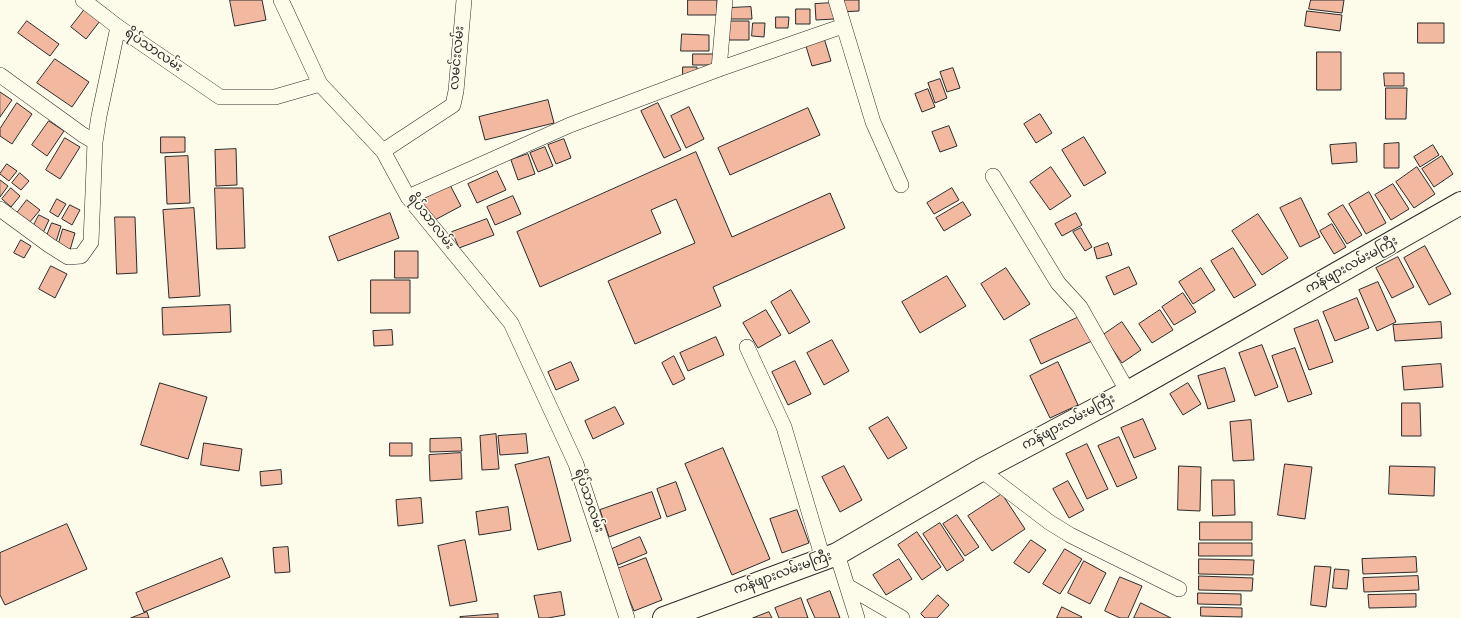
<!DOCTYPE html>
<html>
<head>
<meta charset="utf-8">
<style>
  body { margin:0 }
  canvas { display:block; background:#fdfbea }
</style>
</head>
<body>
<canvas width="1461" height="618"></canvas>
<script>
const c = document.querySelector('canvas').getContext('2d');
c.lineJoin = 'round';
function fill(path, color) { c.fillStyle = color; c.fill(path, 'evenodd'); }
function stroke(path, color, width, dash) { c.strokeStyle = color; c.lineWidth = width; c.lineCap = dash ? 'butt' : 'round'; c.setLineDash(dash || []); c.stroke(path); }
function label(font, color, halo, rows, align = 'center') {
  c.font = font + ' Overpass,"Noto Sans Myanmar",sans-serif'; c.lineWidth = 3; c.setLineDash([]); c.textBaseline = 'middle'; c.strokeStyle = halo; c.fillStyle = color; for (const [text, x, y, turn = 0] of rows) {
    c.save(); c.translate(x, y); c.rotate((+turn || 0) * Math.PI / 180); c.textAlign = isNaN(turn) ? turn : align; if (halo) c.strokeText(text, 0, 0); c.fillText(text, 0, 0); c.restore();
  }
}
const building = new Path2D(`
  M 230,0 L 262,0 L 266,20 L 235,26 Z
  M 688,0 L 717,0 L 717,15 L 688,15 Z
  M 840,0 L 859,0 L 859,11 L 840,12 Z
  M 1311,0 L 1344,0 L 1342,13 L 1309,9 Z
  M 832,3 L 834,19 L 816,20 L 815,4 Z
  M 751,7 L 752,19 L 730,19 L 729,8 Z
  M 85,9 L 100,21 L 86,39 L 71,27 Z
  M 796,9 L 810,9 L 810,24 L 796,24 Z
  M 1307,11 L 1342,15 L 1340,31 L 1305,26 Z
  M 776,17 L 789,17 L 788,28 L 776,28 Z
  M 27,21 L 59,44 L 50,56 L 18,33 Z
  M 727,21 L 749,21 L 749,40 L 727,40 Z
  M 753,23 L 765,23 L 764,37 L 752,36 Z
  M 1418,23 L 1444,23 L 1444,43 L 1418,43 Z
  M 682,34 L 709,35 L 709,51 L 681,51 Z
  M 824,38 L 831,61 L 812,66 L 805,43 Z
  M 1317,52 L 1341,52 L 1341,90 L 1317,90 Z
  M 693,54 L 713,54 L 713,65 L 693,65 Z
  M 55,59 L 89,82 L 72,107 L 37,83 Z
  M 683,67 L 697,67 L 697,75 L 683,75 Z
  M 953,68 L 960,88 L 947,92 L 940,72 Z
  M 1384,73 L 1404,73 L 1404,86 L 1385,86 Z
  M 940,79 L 947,98 L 935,103 L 928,83 Z
  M 1386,88 L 1407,88 L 1406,119 L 1386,119 Z
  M 928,89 L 935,107 L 922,112 L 915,94 Z
  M 0,92 L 12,100 L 0,117 Z
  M 548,100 L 554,123 L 485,140 L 479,117 Z
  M 17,103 L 32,114 L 12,144 L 0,136 L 0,129 Z
  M 658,103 L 681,150 L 664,158 L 641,111 Z
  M 689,107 L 704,139 L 686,148 L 671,116 Z
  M 808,108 L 820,135 L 730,175 L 718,148 Z
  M 1040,114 L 1052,133 L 1036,143 L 1024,124 Z
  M 49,121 L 64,131 L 47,156 L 32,145 Z
  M 949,126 L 957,146 L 940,152 L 932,132 Z
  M 161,137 L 185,137 L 185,152 L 161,153 Z
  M 1084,137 L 1106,173 L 1084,186 L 1062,150 Z
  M 65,138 L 80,147 L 60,179 L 46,170 Z
  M 564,139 L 571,158 L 556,164 L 548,145 Z
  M 1356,143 L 1357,162 L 1332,164 L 1330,145 Z
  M 1399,143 L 1399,168 L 1384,168 L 1384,144 Z
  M 1433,145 L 1439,155 L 1420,167 L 1414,157 Z
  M 545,147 L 553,166 L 538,172 L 530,153 Z
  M 236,149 L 237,185 L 216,186 L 215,150 Z
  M 696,152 L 732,237 L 830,193 L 845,228 L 713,287 L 721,306 L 635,344 L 608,281 L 695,243 L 676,199 L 651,210 L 661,233 L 540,287 L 517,232 Z
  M 528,154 L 535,174 L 518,180 L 511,160 Z
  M 188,156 L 190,203 L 167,204 L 165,157 Z
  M 1442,156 L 1453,174 L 1434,187 L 1422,169 Z
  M 7,164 L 17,171 L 9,181 L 0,174 Z
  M 1051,167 L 1071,196 L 1050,210 L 1030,182 Z
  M 1417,167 L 1435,194 L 1414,208 L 1396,182 Z
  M 497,171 L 506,190 L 477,203 L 468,184 Z
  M 20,173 L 29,181 L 21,190 L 12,183 Z
  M 0,180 L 8,186 L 0,197 Z
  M 1393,184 L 1409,209 L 1391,220 L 1375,195 Z
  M 450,185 L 461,206 L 431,222 L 420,201 Z
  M 11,188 L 20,196 L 11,207 L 2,199 Z
  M 215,188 L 243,188 L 245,248 L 217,249 Z
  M 952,188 L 959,200 L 934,214 L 927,203 Z
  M 1369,192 L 1386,223 L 1366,234 L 1349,204 Z
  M 513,196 L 521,214 L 495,225 L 487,207 Z
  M 1301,198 L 1320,237 L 1300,247 L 1280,208 Z
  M 57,199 L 66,204 L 58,217 L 50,212 Z
  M 27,200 L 40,210 L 29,223 L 17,213 Z
  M 963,202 L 971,215 L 944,231 L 936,218 Z
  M 70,205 L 80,210 L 72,225 L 62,219 Z
  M 1343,205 L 1362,235 L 1347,244 L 1328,214 Z
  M 194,208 L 200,296 L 169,298 L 163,210 Z
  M 390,213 L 399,238 L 338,261 L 329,237 Z
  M 1076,213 L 1082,225 L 1062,236 L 1055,224 Z
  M 1258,214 L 1288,258 L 1262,275 L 1232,231 Z
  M 39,215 L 49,220 L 42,235 L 32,229 Z
  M 115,217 L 135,217 L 137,273 L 117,274 Z
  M 487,219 L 494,235 L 459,248 L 452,232 Z
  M 52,223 L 61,226 L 56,242 L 46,238 Z
  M 1332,224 L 1346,247 L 1334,254 L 1320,231 Z
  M 1081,228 L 1092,247 L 1085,251 L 1073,232 Z
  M 63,229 L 75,233 L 70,250 L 58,246 Z
  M 21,240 L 31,246 L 24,258 L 14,253 Z
  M 1108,243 L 1112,255 L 1097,259 L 1094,248 Z
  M 1425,246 L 1451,294 L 1429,305 L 1404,258 Z
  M 1233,248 L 1256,285 L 1234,298 L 1211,261 Z
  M 395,251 L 418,251 L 418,278 L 395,278 Z
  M 1398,257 L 1414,287 L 1392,298 L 1376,268 Z
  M 51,266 L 67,274 L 55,298 L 39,289 Z
  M 1129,267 L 1137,284 L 1114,295 L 1106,277 Z
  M 1006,268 L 1030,304 L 1004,320 L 981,284 Z
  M 1201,268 L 1215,290 L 1193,304 L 1179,282 Z
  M 947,276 L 966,306 L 920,333 L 902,302 Z
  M 371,280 L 410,280 L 410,313 L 371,313 Z
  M 1378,282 L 1396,322 L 1377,331 L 1359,290 Z
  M 791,290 L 810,322 L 789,334 L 771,302 Z
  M 1183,293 L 1196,312 L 1174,325 L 1162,307 Z
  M 1357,298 L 1369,328 L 1335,341 L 1323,312 Z
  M 230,305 L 231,332 L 163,335 L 162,308 Z
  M 766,310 L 781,335 L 758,348 L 743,323 Z
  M 1160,310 L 1173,330 L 1152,343 L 1139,324 Z
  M 1081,316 L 1092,341 L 1041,364 L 1030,340 Z
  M 1318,320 L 1333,362 L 1309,370 L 1294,329 Z
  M 1122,322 L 1141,350 L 1122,363 L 1103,335 Z
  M 1441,322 L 1442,338 L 1395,341 L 1393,325 Z
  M 392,330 L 393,345 L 374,346 L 373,331 Z
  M 716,337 L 724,355 L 688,371 L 680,353 Z
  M 832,340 L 849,371 L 824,385 L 807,353 Z
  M 1262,345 L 1278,387 L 1255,396 L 1239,353 Z
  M 1295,348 L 1312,394 L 1288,402 L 1272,356 Z
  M 674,356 L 685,379 L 673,385 L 662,363 Z
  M 795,361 L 811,394 L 788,405 L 772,372 Z
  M 571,362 L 579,380 L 556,390 L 548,372 Z
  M 1058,362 L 1078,405 L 1050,418 L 1030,376 Z
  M 1441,364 L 1443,387 L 1404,390 L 1402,367 Z
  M 1225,368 L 1235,401 L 1208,409 L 1198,376 Z
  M 160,383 L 207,397 L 188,459 L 141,445 Z
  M 1188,383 L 1201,404 L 1183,415 L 1170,394 Z
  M 1402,403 L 1420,403 L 1421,436 L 1402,436 Z
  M 615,407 L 624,424 L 593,439 L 585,421 Z
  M 888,417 L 907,448 L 888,459 L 869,428 Z
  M 1143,419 L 1156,449 L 1134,458 L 1121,428 Z
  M 1251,420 L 1254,460 L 1233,461 L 1230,422 Z
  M 496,434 L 499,469 L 482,470 L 480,436 Z
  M 526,434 L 528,453 L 500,455 L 498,436 Z
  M 1119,437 L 1137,478 L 1117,487 L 1098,446 Z
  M 461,438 L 462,451 L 430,452 L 430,439 Z
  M 204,443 L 242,449 L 239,471 L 201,465 Z
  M 390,443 L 412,443 L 412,456 L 390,456 Z
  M 1087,444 L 1108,489 L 1087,499 L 1066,454 Z
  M 723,448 L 770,559 L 732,575 L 685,464 Z
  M 461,453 L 462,479 L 430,481 L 429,455 Z
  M 549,457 L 571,541 L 538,550 L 515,465 Z
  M 1285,464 L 1312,467 L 1305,519 L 1278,515 Z
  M 844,466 L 862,500 L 840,512 L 822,477 Z
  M 1179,466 L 1201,467 L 1200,511 L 1178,510 Z
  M 1390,466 L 1435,467 L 1434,496 L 1389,494 Z
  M 281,470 L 282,484 L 261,486 L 260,472 Z
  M 1212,480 L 1234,480 L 1235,515 L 1213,516 Z
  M 1068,481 L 1084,510 L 1069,518 L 1053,489 Z
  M 676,482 L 686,510 L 667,517 L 657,489 Z
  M 652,492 L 661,518 L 609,537 L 600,510 Z
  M 1002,494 L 1025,529 L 992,551 L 968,516 Z
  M 421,498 L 423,523 L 398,526 L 396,500 Z
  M 508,507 L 511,530 L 479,535 L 476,512 Z
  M 797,510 L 809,543 L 782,553 L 770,519 Z
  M 957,515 L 979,547 L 965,556 L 943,524 Z
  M 1200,522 L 1252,522 L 1252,540 L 1200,540 Z
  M 940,523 L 964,560 L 947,571 L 923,534 Z
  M 67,524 L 87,569 L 5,605 L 0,595 L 0,553 Z
  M 917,532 L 941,567 L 922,580 L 898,545 Z
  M 640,537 L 647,553 L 618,565 L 612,549 Z
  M 465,540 L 477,601 L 450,606 L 438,546 Z
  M 1031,540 L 1046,550 L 1029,573 L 1014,563 Z
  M 1199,543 L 1252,543 L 1252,556 L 1199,556 Z
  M 288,547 L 290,572 L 275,573 L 273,548 Z
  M 1065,549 L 1082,559 L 1060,594 L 1043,584 Z
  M 1416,557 L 1417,572 L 1363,574 L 1362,559 Z
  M 222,558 L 230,577 L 144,612 L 136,593 Z
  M 646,558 L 662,600 L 634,611 L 617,569 Z
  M 899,559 L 912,579 L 886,595 L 873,575 Z
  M 1199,559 L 1254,560 L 1253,575 L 1199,574 Z
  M 1084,561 L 1106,573 L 1090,604 L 1068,593 Z
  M 1315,566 L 1331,567 L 1326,607 L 1311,605 Z
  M 1335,569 L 1349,570 L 1347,589 L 1333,588 Z
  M 1199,576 L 1253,578 L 1252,591 L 1199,590 Z
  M 1418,576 L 1419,590 L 1364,592 L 1363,578 Z
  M 1120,577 L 1142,586 L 1128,618 L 1120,618 L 1105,611 Z
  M 830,591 L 840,618 L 815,618 L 807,600 Z
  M 561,592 L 565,615 L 548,618 L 539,618 L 534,596 Z
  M 1198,593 L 1241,594 L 1241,605 L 1198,604 Z
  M 1416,594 L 1416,607 L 1369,608 L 1368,595 Z
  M 938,595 L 949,605 L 937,618 L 925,618 L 921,614 Z
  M 801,598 L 808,618 L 779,618 L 775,608 Z
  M 1141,603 L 1171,618 L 1134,618 Z
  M 1062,607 L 1082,617 L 1081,618 L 1057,618 Z
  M 1201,607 L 1242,608 L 1242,617 L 1201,616 Z
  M 147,612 L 149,618 L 131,618 Z
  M 769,612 L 772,618 L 753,618 Z
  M 498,614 L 498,618 L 460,618 L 460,617 Z`);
fill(building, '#f2b8a0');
stroke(building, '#2b2b2b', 1);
const minor = new Path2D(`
  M 83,0 L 118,27 L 220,97 L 275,97 L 320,84 L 383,151 L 408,197 L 511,323 L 576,464 L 627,618
  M 281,0 L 320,84
  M 836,0 L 873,122 L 901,185
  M 719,69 L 725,0
  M 0,75 L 83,135 L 95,142
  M 383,151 L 453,105 L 456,91 L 464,0
  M 993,176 L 1058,283 L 1080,307 L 1128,392
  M 408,197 L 570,125 L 719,69 L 843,26
  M 0,209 L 49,245 L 68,257 L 81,256 L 91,242 L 95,142 L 99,116 L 118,27
  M 747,347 L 784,427 L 823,559
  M 981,470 L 1049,522 L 1070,535 L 1179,589
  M 837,554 L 857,618
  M 847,586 L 902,618`);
const primary = new Path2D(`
  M 664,618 L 837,554 L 981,470 L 1128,392 L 1461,203`);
stroke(minor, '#2b2b2b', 16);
stroke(primary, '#2b2b2b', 24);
stroke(minor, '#fdfbea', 15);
stroke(primary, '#fdfbea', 22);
label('13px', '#2b2b2b', '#fdfbea', [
  ["ရိပ်သာလမ်း",153,51,34],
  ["လမင်းလမ်း",458,58,-85],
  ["ရိပ်သာလမ်း",430,222,52],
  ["ကန်ဖျားလမ်းမကြီး",1352,266,-29],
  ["ကန်ဖျားလမ်းမကြီး",1069,423,-28],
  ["ရိပ်သာလမ်း",588,501,71],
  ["ကန်ဖျားလမ်းမကြီး",783,574,-20]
]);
</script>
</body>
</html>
